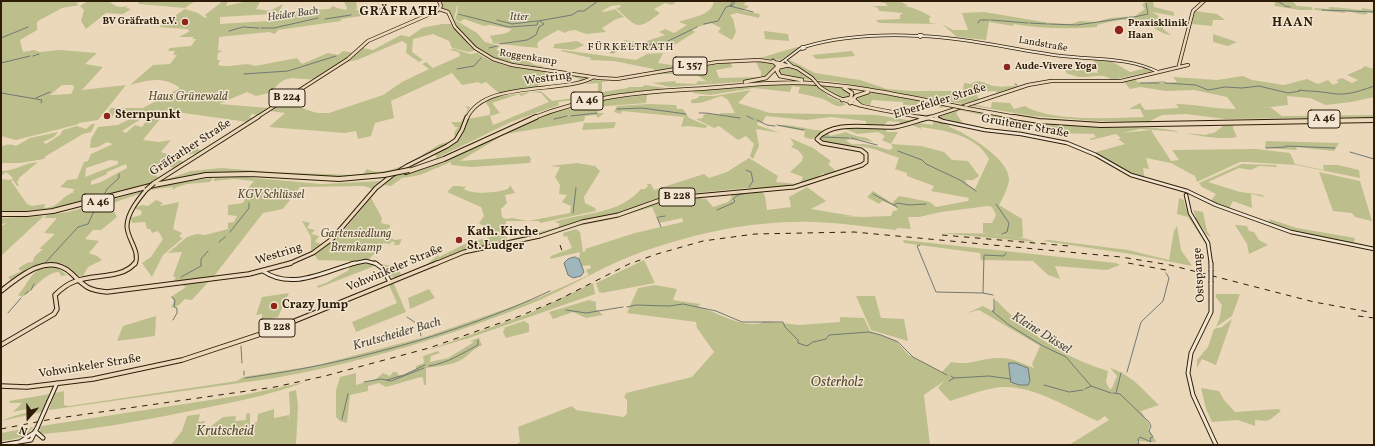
<!DOCTYPE html>
<html>
<head>
<meta charset="utf-8">
<style>
  body { margin:0 }
  #map { position:relative; width:1375px; height:446px; overflow:hidden; background:#ebd8ba; font-family:Vollkorn,serif }
  canvas { display:block }
  .frame { position:absolute; inset:0; border:2px solid #2d1d08; pointer-events:none }
  .north { position:absolute; left:8px; top:398px; width:40px; height:40px; -webkit-text-stroke:3px #f2e6d2; paint-order:stroke; rotate:200deg; font-size:11px; font-weight:700; line-height:16px; text-align:center; color:#2d1d08 }
  .north::after { content:''; display:block; margin:auto; width:14px; height:18px; background:#2d1d08; clip-path:polygon(50% 0,100% 100%,50% 72%,0 100%) }
</style>
</head>
<body>
<div id="map">
<canvas width="1375" height="446"></canvas>
<div class="frame"></div>
<div class="north">N</div>
</div>
<script>
const c = document.querySelector('canvas').getContext('2d');
c.lineJoin = 'round';
function fill(path, color) { c.fillStyle = color; c.fill(path, 'evenodd'); }
function stroke(path, color, width, dash) { c.strokeStyle = color; c.lineWidth = width; c.lineCap = dash ? 'butt' : 'round'; c.setLineDash(dash || []); c.stroke(path); }
function label(font, color, halo, rows, align = 'center') {
  c.font = font + ' Vollkorn,serif'; c.lineWidth = 3; c.setLineDash([]); c.textBaseline = 'middle'; c.strokeStyle = halo; c.fillStyle = color; for (const [text, x, y, turn = 0] of rows) {
    c.save(); c.translate(x, y); c.rotate((+turn || 0) * Math.PI / 180); c.textAlign = isNaN(turn) ? turn : align; if (halo) c.strokeText(text, 0, 0); c.fillText(text, 0, 0); c.restore();
  }
}
fill(new Path2D(`
  M 1,1 L 81,1 L 76,3 L 79,5 L 62,8 L 40,20 L 37,22 L 37,30 L 20,40 L 23,52 L 34,50 L 39,52 L 60,50 L 97,53 L 85,64 L 103,67 L 82,90 L 126,85 L 98,120 L 78,123 L 79,124 L 16,140 L 1,136 ZM 62,85 L 73,85 L 74,88 L 71,94 L 50,95 Z
  M 88,1 L 109,1 C 116,7 119,8 128,6 L 126,8 L 131,9 L 123,14 L 106,13 L 86,29 L 81,21 L 84,10 L 80,6 Z
  M 138,1 L 195,1 L 185,8 L 139,4 Z
  M 223,1 L 228,1 L 226,6 L 248,1 L 265,1 L 260,2 L 256,9 L 270,11 L 283,4 L 279,12 L 329,9 L 333,6 L 337,8 L 346,10 L 347,8 L 344,2 L 356,1 L 357,9 L 353,10 L 360,10 L 368,15 L 341,19 L 341,21 L 278,30 L 275,34 L 269,32 L 219,37 L 218,52 L 219,50 L 222,51 L 218,53 L 217,60 L 220,60 L 218,65 C 232,69 243,61 255,66 L 297,58 L 302,64 L 328,53 L 338,55 L 343,51 L 355,53 C 348,58 321,78 314,79 C 298,81 287,72 274,89 L 281,89 L 283,99 L 277,103 L 273,92 L 256,96 L 247,92 L 219,104 L 269,108 L 259,115 L 252,114 L 249,117 L 254,118 L 248,122 L 169,111 L 161,118 L 158,117 L 164,111 L 120,114 L 121,112 L 115,112 L 111,119 L 104,119 L 111,108 L 143,108 L 180,88 C 163,76 148,80 130,85 L 153,65 L 170,64 L 177,55 L 173,55 L 175,51 L 168,51 L 170,48 L 191,46 L 196,39 L 192,39 L 194,37 L 179,37 L 190,31 L 187,29 L 159,27 L 185,9 L 198,13 L 205,18 L 207,17 L 205,15 ZM 272,14 L 269,21 L 220,24 L 220,17 Z
  M 441,1 L 677,1 L 672,5 L 665,3 L 654,9 L 660,13 C 636,32 637,27 616,8 L 621,7 L 620,5 L 611,6 L 602,11 L 604,12 L 615,9 L 624,17 L 616,19 L 602,28 L 606,32 L 586,34 L 575,30 L 568,31 L 565,33 L 558,30 L 539,41 L 537,44 L 538,48 L 491,43 L 493,42 L 490,36 L 507,33 L 512,29 L 490,25 L 484,26 L 464,19 L 460,22 L 455,19 L 457,14 L 468,16 L 457,13 L 458,6 L 457,6 L 454,19 L 455,20 L 477,33 L 485,42 L 500,46 L 496,50 L 503,52 L 502,53 L 506,56 L 513,54 L 516,57 L 514,58 L 517,60 L 523,58 L 535,65 L 544,66 L 540,67 L 501,62 L 477,50 L 454,25 L 450,12 L 442,8 Z
  M 714,1 L 746,1 L 744,5 L 749,6 L 743,11 L 760,14 L 759,18 L 737,13 L 730,15 L 733,19 L 736,32 L 732,40 L 718,32 L 721,28 L 711,23 L 691,29 L 695,32 L 676,44 L 654,50 L 652,48 C 637,47 627,45 613,54 L 609,52 L 624,43 L 624,40 L 641,43 L 665,35 L 659,32 L 665,29 L 674,33 L 687,25 L 679,22 C 691,17 712,16 714,1 Z
  M 875,1 L 900,1 L 908,6 L 902,6 C 912,7 923,11 931,17 L 929,18 L 930,23 L 939,24 L 879,23 L 876,20 L 900,19 L 900,15 L 903,13 L 879,11 L 878,8 L 872,6 L 888,6 L 885,3 Z
  M 1273,1 L 1297,1 L 1298,2 L 1293,2 L 1297,6 L 1311,7 L 1313,10 L 1300,10 L 1275,6 L 1274,4 L 1276,4 Z
  M 1150,2 L 1153,2 L 1154,7 L 1174,12 L 1174,16 L 1152,12 L 1159,16 L 1158,18 L 1164,19 L 1164,21 L 1155,19 L 1158,23 L 1164,24 L 1163,29 L 1171,35 C 1161,34 1155,28 1146,23 C 1131,16 1113,21 1097,25 L 1097,27 C 1070,29 1041,29 1014,24 L 1013,26 L 989,22 L 986,40 L 957,37 L 942,24 L 953,30 L 968,30 L 962,13 L 984,12 L 1050,23 L 1071,24 L 1080,21 L 1096,22 L 1110,18 L 1135,16 L 1145,9 L 1142,5 L 1144,3 Z
  M 1329,7 C 1341,7 1354,10 1362,10 L 1362,8 L 1374,10 L 1374,13 L 1366,12 L 1368,14 C 1360,16 1353,11 1344,11 L 1346,13 L 1315,10 L 1314,8 L 1329,9 Z
  M 1195,11 L 1217,14 L 1225,20 L 1213,20 L 1212,26 L 1192,24 Z
  M 442,24 L 451,24 L 474,51 L 469,52 L 452,48 L 449,41 L 433,34 L 413,39 L 412,52 L 423,60 L 419,62 L 406,53 L 407,44 L 402,41 L 357,60 L 345,62 L 363,48 L 373,50 L 401,35 L 409,37 L 422,28 Z
  M 764,31 L 788,34 L 789,41 L 765,39 Z
  M 1213,34 L 1237,42 L 1228,46 L 1213,42 Z
  M 577,41 L 584,45 L 573,50 L 553,48 L 555,44 Z
  M 797,47 L 800,47 L 781,60 L 760,58 Z
  M 454,49 L 470,54 L 477,53 L 489,60 L 507,66 L 561,72 L 585,79 L 584,81 L 566,74 L 549,72 L 544,78 L 542,84 L 538,85 L 538,89 L 500,94 L 486,82 L 481,84 L 478,82 L 462,85 L 452,73 L 391,101 L 394,118 L 375,123 L 371,136 L 358,139 L 356,131 L 345,133 L 269,127 L 285,113 L 270,111 L 283,102 L 317,113 L 329,113 L 383,95 L 402,82 L 429,69 L 422,64 L 426,62 L 433,68 L 460,56 L 459,52 L 449,50 L 436,52 Z
  M 562,50 L 636,60 L 647,54 L 663,53 L 658,63 L 678,66 L 725,60 L 654,71 L 654,69 L 614,61 L 590,60 L 591,58 L 561,51 Z
  M 852,51 L 855,56 L 820,59 L 816,59 L 812,55 Z
  M 788,59 L 815,73 L 860,80 L 887,89 L 912,91 L 960,91 L 963,90 L 964,83 L 971,84 C 979,77 986,85 995,86 C 1003,88 1011,85 1018,86 L 998,93 L 995,91 L 975,92 L 979,99 L 963,104 L 837,82 L 816,80 L 806,71 L 788,62 Z
  M 1094,60 L 1111,61 L 1130,72 L 1147,68 L 1153,71 L 1112,80 C 1103,72 1090,78 1080,77 C 1075,77 1072,74 1067,74 L 1062,65 L 1077,70 L 1079,66 L 1085,67 L 1087,72 L 1098,73 Z
  M 756,61 L 773,63 L 776,66 L 767,76 L 755,81 L 670,87 L 652,83 L 676,81 L 675,83 L 696,84 L 698,81 L 716,82 L 706,81 L 691,71 L 676,74 L 652,74 L 726,63 L 730,63 L 733,67 L 716,70 L 719,78 L 761,77 L 761,71 L 759,69 Z
  M 782,66 L 793,68 L 811,80 L 782,75 L 779,72 Z
  M 1364,66 L 1374,69 L 1374,97 L 1351,102 L 1326,105 L 1310,98 L 1287,96 L 1288,105 L 1255,109 L 1270,107 L 1282,116 L 1374,115 L 1374,117 L 1225,119 L 1186,114 L 1162,115 L 1148,122 L 1096,121 L 1032,116 L 968,105 L 977,103 L 976,105 L 991,108 L 992,102 L 1010,103 L 1014,109 L 1025,106 C 1051,122 1112,118 1144,117 L 1140,109 L 1129,109 L 1140,103 L 1145,110 L 1179,108 L 1176,104 C 1194,104 1214,109 1236,109 L 1227,97 L 1194,90 L 1166,91 L 1140,87 L 1130,89 L 1124,82 L 1134,79 L 1139,83 L 1164,81 L 1167,83 L 1177,82 L 1173,77 L 1217,80 L 1243,76 L 1252,80 L 1284,85 L 1307,79 L 1318,84 L 1328,80 L 1333,85 L 1339,82 L 1336,80 L 1342,78 L 1352,83 L 1358,80 L 1347,75 L 1363,68 Z
  M 594,80 L 609,81 L 602,82 L 602,92 L 628,88 L 628,87 L 642,87 L 645,85 L 666,88 L 558,102 L 559,105 L 511,122 L 437,158 L 435,154 C 453,145 464,141 468,119 L 490,115 L 490,109 L 485,101 L 500,96 L 541,91 L 552,101 L 595,95 L 598,92 L 598,83 L 585,84 ZM 531,92 L 541,93 L 549,102 L 493,125 L 490,116 L 500,113 L 492,103 L 519,94 L 521,96 Z
  M 788,84 L 817,85 L 828,96 L 846,104 C 836,111 830,100 820,98 C 813,96 806,95 798,93 L 800,87 L 792,86 L 790,92 L 754,88 L 710,95 L 692,93 L 697,90 Z
  M 821,85 L 841,87 L 849,92 L 850,97 C 838,99 829,92 821,85 Z
  M 751,90 L 738,103 L 770,113 L 877,115 L 913,121 L 900,125 L 900,122 L 888,121 L 884,125 L 887,132 L 898,132 L 891,144 L 921,146 L 944,152 L 952,160 L 968,161 L 979,176 L 973,180 L 965,180 L 967,184 L 975,189 L 989,159 C 976,135 947,131 921,127 L 921,129 L 912,125 L 918,123 L 933,125 L 933,121 L 947,124 L 950,127 C 967,134 1008,158 1009,179 C 1009,186 1002,200 999,205 L 1022,219 L 1023,237 L 983,233 L 983,223 L 992,223 L 996,215 L 992,207 L 988,206 L 941,212 L 919,217 L 908,217 L 911,229 L 897,228 L 896,230 C 869,227 842,223 815,222 C 785,221 751,224 721,230 C 687,237 651,247 619,261 C 592,273 567,288 540,300 C 454,335 365,362 275,378 L 49,410 L 55,393 L 64,391 L 64,405 L 69,406 L 237,381 L 243,377 L 314,366 L 425,337 L 540,297 L 589,275 L 586,270 L 591,268 L 590,265 L 582,266 L 579,258 L 580,252 L 550,259 L 551,256 L 572,248 L 567,236 L 564,237 L 563,233 L 576,229 L 580,232 L 583,252 L 586,251 L 585,249 L 635,233 L 683,222 L 682,218 L 659,223 L 652,207 L 607,220 L 568,228 L 613,217 L 656,202 L 701,195 L 702,199 L 706,199 L 713,207 L 728,202 L 732,197 L 730,193 L 762,191 L 765,196 L 767,210 L 791,207 L 789,197 L 807,187 L 826,201 L 811,209 L 853,216 L 840,216 L 864,217 L 891,216 L 893,211 L 898,210 L 895,206 L 882,201 L 879,204 L 867,197 L 873,191 L 892,203 L 899,196 L 930,202 L 936,207 L 968,201 L 969,198 L 931,191 L 934,186 L 907,176 L 907,173 L 895,169 L 899,158 L 874,149 L 860,146 L 841,145 L 826,143 L 818,138 L 810,139 L 804,137 L 805,131 L 778,126 C 788,122 811,132 826,130 L 830,136 L 846,132 C 855,138 866,135 873,142 L 858,139 L 846,140 C 852,146 856,144 862,144 C 870,144 881,148 890,150 L 893,148 L 891,144 L 882,140 L 885,136 L 878,132 L 857,134 L 843,128 L 866,126 L 866,121 L 831,117 L 806,120 L 766,116 L 762,123 L 758,122 L 757,125 L 780,133 L 756,129 L 759,146 L 753,159 L 750,156 L 754,144 L 746,136 L 738,140 L 719,126 L 714,128 L 696,119 L 703,118 L 703,116 L 706,113 L 719,115 L 721,113 L 735,113 L 728,100 L 722,96 C 709,99 705,104 691,103 L 691,100 L 698,98 L 699,96 L 714,96 Z
  M 869,93 L 876,93 L 949,106 L 940,108 L 938,105 C 931,106 926,102 918,102 L 918,106 L 903,105 L 903,102 L 872,100 L 870,105 L 859,103 L 855,99 L 859,95 Z
  M 647,95 L 646,103 L 594,107 L 598,111 L 597,113 L 604,113 L 598,118 L 596,115 L 585,116 L 584,121 L 505,134 L 460,161 L 529,156 L 531,159 L 530,163 L 471,167 L 451,165 L 451,162 L 420,175 L 402,178 L 391,186 L 384,185 L 392,177 L 437,164 L 509,129 L 547,114 L 609,99 Z
  M 649,104 L 676,105 L 677,109 L 683,109 L 689,118 L 708,126 L 705,128 L 688,126 L 681,127 L 684,117 L 622,111 L 621,114 L 614,112 L 617,106 Z
  M 465,106 L 470,107 L 465,116 L 462,132 L 452,142 L 426,155 L 422,155 L 440,144 L 451,141 L 455,137 L 454,133 L 458,127 L 455,127 L 451,122 L 461,122 L 468,109 Z
  M 959,108 C 998,115 1037,122 1077,126 C 1112,129 1146,124 1180,132 L 1140,129 L 1122,133 L 1151,130 L 1171,161 L 1179,160 L 1172,150 L 1256,149 L 1290,153 L 1295,164 L 1324,170 L 1323,165 L 1338,165 L 1359,170 L 1360,178 L 1296,165 L 1246,162 L 1240,162 L 1197,182 L 1195,176 L 1171,163 L 1146,158 L 1149,169 L 1143,168 L 1145,180 L 1131,174 L 1093,153 L 1125,144 L 1118,139 L 1121,138 L 1116,134 L 1091,140 L 1089,139 L 1096,137 L 1094,134 L 1059,133 L 1061,135 L 1040,133 L 1036,126 L 1050,126 L 996,118 L 959,110 L 956,113 L 964,125 L 938,117 Z
  M 148,118 L 160,119 L 143,140 L 159,142 L 171,140 L 161,152 L 173,156 L 182,151 L 185,148 L 197,148 L 201,151 L 198,153 L 179,156 L 177,159 L 184,162 L 174,168 L 169,166 L 162,168 L 156,175 L 158,178 L 150,185 C 98,198 55,212 1,212 L 1,179 L 11,180 L 13,178 L 6,172 L 1,176 L 1,171 C 15,171 24,163 38,162 L 20,177 L 17,182 L 19,185 L 17,186 L 13,180 L 11,181 L 27,204 L 32,206 L 45,204 L 44,208 C 61,207 60,196 75,192 L 73,192 L 74,189 L 60,187 L 67,180 L 77,179 L 84,162 L 88,161 L 91,154 L 113,144 L 107,142 L 98,147 L 90,148 L 91,139 L 98,127 L 118,125 L 130,119 L 141,119 L 122,131 L 126,133 L 135,125 L 142,127 ZM 110,160 L 118,161 L 118,164 L 85,177 L 86,168 ZM 126,164 L 127,168 L 101,182 L 91,185 L 91,181 L 107,174 L 107,172 Z
  M 616,122 L 614,128 L 582,130 L 584,123 Z
  M 92,124 L 95,124 L 91,132 L 83,134 L 46,156 L 44,159 L 20,163 L 1,163 L 1,147 C 7,144 10,144 16,146 L 30,138 L 58,132 L 54,137 L 43,142 L 46,144 L 60,135 L 63,130 L 77,126 L 86,129 Z
  M 1230,125 L 1234,127 L 1233,128 L 1237,137 C 1221,140 1200,136 1184,133 L 1207,135 L 1207,134 L 1214,133 L 1223,126 Z
  M 790,138 L 813,148 L 831,161 L 828,164 L 837,172 L 826,176 L 823,173 L 813,181 L 800,183 L 803,177 L 790,172 L 802,161 L 803,156 L 798,150 L 791,147 L 794,144 Z
  M 1266,141 L 1339,143 L 1334,151 L 1296,147 L 1297,150 L 1265,148 Z
  M 749,158 L 778,176 L 776,182 L 796,184 L 776,188 L 746,188 L 665,196 L 652,200 L 627,211 L 573,223 L 538,236 L 508,242 L 503,241 L 461,251 L 424,267 L 438,255 L 439,257 L 467,243 L 505,233 L 507,240 L 559,227 L 559,223 L 554,222 C 584,212 619,215 641,189 L 645,189 L 648,186 L 647,184 L 651,184 L 654,190 L 704,174 L 709,178 L 727,172 Z
  M 418,159 C 370,192 295,173 241,172 C 214,171 188,175 162,181 L 191,171 L 221,168 L 272,172 L 352,175 L 363,174 L 367,169 C 383,177 403,165 418,159 Z
  M 577,163 L 595,166 L 600,171 L 584,197 L 585,203 L 595,208 L 596,211 L 540,223 L 539,221 L 506,221 L 505,230 L 488,234 L 485,227 L 479,223 L 484,216 L 481,207 L 447,192 L 453,186 L 461,186 L 462,187 L 466,186 L 464,189 C 472,195 501,193 509,188 L 510,185 L 515,193 L 505,195 L 507,203 L 501,209 L 502,217 L 506,219 L 512,218 L 528,221 L 570,213 L 571,206 L 562,202 L 567,195 L 559,194 L 560,185 L 555,177 L 560,167 L 550,166 Z
  M 1242,164 L 1276,165 L 1277,167 L 1259,166 L 1251,170 L 1239,168 L 1208,182 L 1240,192 L 1263,195 L 1264,197 L 1251,194 L 1252,208 L 1233,201 L 1229,209 L 1210,202 L 1216,194 L 1202,187 L 1199,183 Z
  M 1319,172 L 1360,181 L 1372,221 L 1355,217 L 1352,213 L 1333,211 Z
  M 243,177 L 321,184 L 383,181 L 373,189 L 364,186 L 300,187 L 283,209 L 263,213 L 214,276 L 172,282 L 176,278 L 173,276 L 182,252 L 168,253 L 187,237 L 197,234 L 205,235 L 228,229 L 228,223 L 234,222 L 237,216 L 228,215 L 228,205 L 243,203 L 248,193 L 244,193 L 254,181 L 234,179 L 213,181 L 215,178 Z
  M 213,178 L 210,182 L 187,184 L 177,187 L 172,190 L 173,187 L 172,187 L 149,190 L 172,183 Z
  M 143,191 L 142,193 L 110,204 L 117,217 L 101,230 L 93,230 L 85,239 L 99,241 L 89,253 L 97,256 L 102,260 L 88,267 L 83,276 L 74,275 L 64,264 C 39,258 19,275 1,289 L 11,280 L 8,277 L 22,271 L 18,269 C 23,265 27,262 33,262 L 34,257 L 43,249 L 39,249 L 55,234 L 44,233 L 57,218 L 44,218 L 47,215 L 68,212 Z
  M 371,198 L 382,218 L 381,223 L 390,225 L 390,228 L 386,229 L 389,237 L 395,240 L 402,239 L 399,245 L 394,245 L 395,243 L 392,241 L 390,244 L 383,243 L 379,252 L 374,254 L 368,260 L 346,265 L 351,261 L 318,260 L 314,254 L 340,235 Z
  M 1179,198 L 1184,200 C 1187,218 1202,229 1208,247 L 1188,217 L 1177,214 Z
  M 156,200 L 163,203 L 160,206 L 179,202 L 173,229 L 182,233 L 179,237 L 183,238 L 163,255 L 152,277 L 142,263 L 151,257 L 163,239 L 158,231 L 152,233 L 150,229 L 147,229 L 145,222 L 132,223 L 131,218 L 141,215 L 142,211 L 134,208 L 142,205 L 148,206 Z
  M 1193,210 L 1203,212 L 1207,231 L 1211,237 L 1207,235 L 1195,218 L 1196,217 Z
  M 44,216 L 1,256 L 1,226 L 7,223 L 1,224 L 1,218 Z
  M 1269,219 L 1297,228 L 1355,238 L 1354,242 L 1374,247 L 1374,248 L 1292,231 L 1270,223 Z
  M 302,221 L 310,223 L 307,228 L 315,230 L 311,234 L 319,236 L 315,242 L 322,244 L 331,239 L 311,252 L 311,237 Z
  M 1235,225 L 1247,226 L 1249,231 L 1254,232 L 1259,240 L 1268,245 L 1249,254 L 1247,244 Z
  M 1177,226 L 1181,250 L 1192,266 L 1131,254 L 1043,241 L 1049,240 L 1128,250 L 1169,260 L 1174,231 Z
  M 939,233 C 966,234 1012,231 1035,242 Z
  M 903,240 L 1116,263 L 1120,265 L 1107,270 L 1055,266 L 1060,279 L 1048,275 L 1033,261 L 981,260 L 980,253 L 904,243 Z
  M 688,246 L 644,260 L 655,283 L 602,293 L 599,292 L 596,283 L 644,260 Z
  M 361,263 L 377,265 L 318,288 L 317,286 L 326,283 L 349,270 L 348,267 Z
  M 381,264 L 397,267 L 402,276 C 388,281 389,271 381,264 Z
  M 46,267 L 58,268 L 67,275 L 61,276 L 59,272 C 43,273 36,289 22,297 L 18,295 C 28,284 31,270 46,267 Z
  M 210,280 L 192,300 L 185,299 L 179,305 L 171,308 L 174,301 L 171,297 L 186,287 L 179,284 Z
  M 593,283 L 595,294 L 469,338 L 425,351 L 528,314 Z
  M 392,284 L 394,284 L 406,312 L 356,332 L 352,322 L 397,303 L 389,285 Z
  M 655,285 L 677,289 L 673,300 L 700,304 L 698,307 C 721,313 739,328 762,323 L 763,321 L 799,325 L 840,322 L 840,317 L 864,318 L 870,331 L 895,340 L 909,355 L 942,372 L 951,362 C 973,366 982,357 1001,358 C 1013,358 1023,364 1034,368 L 1032,364 L 1040,346 L 979,310 L 967,313 L 983,306 L 994,312 L 995,301 L 997,301 C 1027,333 1067,359 1108,371 L 1106,382 L 1110,390 L 1108,391 L 1112,388 L 1117,376 L 1110,368 C 1131,374 1144,391 1159,405 L 1141,411 L 1150,426 L 1148,429 L 1156,441 L 1155,442 L 1137,441 L 1140,445 L 1069,445 L 1109,420 L 1105,416 L 1098,421 C 1068,408 1034,385 1001,387 C 983,389 966,396 950,401 L 938,388 L 944,381 L 924,395 L 930,445 L 516,445 L 520,442 L 518,427 L 572,406 L 576,410 L 624,417 L 627,413 L 627,400 L 624,397 L 626,393 L 692,377 L 714,352 L 697,328 L 696,322 L 627,313 L 638,288 Z
  M 429,289 L 435,298 L 410,309 L 408,298 Z
  M 289,293 L 278,317 L 262,321 L 262,314 L 256,315 L 262,297 Z
  M 1217,294 L 1240,294 L 1232,316 L 1216,327 L 1220,317 L 1222,305 L 1215,296 Z
  M 856,296 L 875,296 L 881,318 L 904,319 L 908,341 L 871,330 Z
  M 589,300 L 596,302 L 596,309 L 603,315 L 586,318 L 573,312 L 553,319 L 549,312 Z
  M 156,316 L 155,336 L 117,341 L 123,326 Z
  M 1232,319 L 1216,365 L 1202,359 L 1197,368 L 1197,360 L 1208,347 L 1214,329 L 1222,327 Z
  M 524,321 L 529,324 L 529,332 L 506,338 L 503,332 L 505,329 L 503,328 Z
  M 481,337 L 479,339 L 482,345 C 473,349 470,354 464,358 C 452,366 439,366 426,368 L 426,385 L 424,385 L 423,378 L 421,377 L 386,387 L 379,383 L 368,386 L 368,391 L 350,395 L 347,423 L 340,421 L 336,417 L 336,390 L 340,377 L 356,373 L 356,385 L 376,379 L 383,373 L 390,376 L 393,372 L 397,372 L 398,375 L 403,376 L 416,369 L 416,366 L 424,363 L 423,356 L 438,351 L 440,353 L 431,356 L 430,362 L 448,358 L 474,342 L 470,341 Z
  M 305,382 C 268,396 229,403 190,411 C 141,421 92,430 42,434 L 39,432 L 41,426 L 243,395 Z
  M 1201,388 L 1219,391 L 1224,400 L 1235,412 L 1278,409 L 1281,411 C 1267,421 1272,422 1255,420 L 1255,426 L 1238,420 L 1212,422 L 1206,409 Z
  M 296,390 L 298,406 L 296,445 L 171,445 L 182,431 L 187,416 L 200,414 L 198,422 L 206,421 L 203,424 L 210,427 L 223,417 L 236,416 L 235,421 L 246,420 L 246,414 L 250,413 L 250,424 L 257,422 L 258,414 L 274,409 L 274,418 L 289,415 L 289,424 L 290,409 L 289,392 Z
  M 50,394 L 42,412 L 1,421 C 10,417 19,414 30,412 L 32,408 L 13,412 L 22,403 L 10,403 L 9,401 Z
  M 33,427 C 26,439 14,439 1,441 L 1,433 Z`), '#bcbe8c');
const water = new Path2D(`
  M 575,257 L 579,259 L 584,272 L 581,276 L 573,278 L 568,275 L 564,263 L 568,259 Z
  M 1009,363 L 1015,363 L 1028,368 L 1030,381 L 1028,385 L 1019,385 L 1011,382 Z`);
fill(water, '#9fb6bc');
stroke(water, '#717974', 1);
stroke(new Path2D(`
  M 1275,1 L 1277,2
  M 1279,2 L 1284,5
  M 730,6 L 753,12
  M 730,6 L 733,1
  M 1285,6 L 1290,7
  M 371,9 L 381,9
  M 1322,10 L 1374,12
  M 458,14 L 509,27 L 537,25 L 538,21 L 572,15 L 578,11 L 584,11 L 598,1
  M 1134,17 L 1148,14 L 1146,3
  M 325,19 L 351,15
  M 497,20 L 512,24 L 537,21
  M 981,20 L 989,20
  M 991,20 L 1028,23
  M 978,23 L 980,20
  M 1030,23 L 1047,24
  M 704,24 L 718,21 L 726,7 L 733,5 L 735,1
  M 1049,24 L 1076,25
  M 1077,25 L 1132,17
  M 261,28 L 274,28 L 318,18
  M 229,31 L 243,27 L 259,28
  M 1,38 L 28,27
  M 500,44 L 527,40 L 536,35 L 539,27 L 544,24 L 540,21
  M 489,48 L 497,46
  M 612,52 L 625,47 L 664,43 L 697,27
  M 33,56 L 39,54
  M 1,63 L 30,56
  M 457,69 L 474,66 L 481,58
  M 244,74 L 288,71 L 336,56
  M 1140,83 L 1159,83
  M 1165,83 L 1196,85 L 1208,90 L 1225,87 L 1242,88 L 1259,86 L 1288,93 L 1300,91 L 1299,90 L 1308,91
  M 1015,84 L 1017,85
  M 1309,91 C 1319,91 1327,93 1337,94 C 1349,95 1363,90 1374,86
  M 1,93 L 42,100 L 41,103
  M 36,98 L 50,92
  M 617,109 L 642,108 L 686,114
  M 699,113 L 705,113
  M 706,113 L 740,118
  M 571,116 L 597,113
  M 747,116 L 753,119
  M 554,119 L 567,116
  M 757,120 L 767,125 L 775,126
  M 777,125 L 804,130
  M 822,137 L 849,138
  M 851,138 L 877,145
  M 1286,146 L 1335,148
  M 1266,148 L 1286,147
  M 898,151 L 922,160 L 926,164 L 960,180 L 976,191
  M 1350,152 L 1374,159
  M 746,170 L 751,172 L 753,181 L 749,187
  M 251,193 L 251,199
  M 873,194 L 897,207
  M 104,195 L 107,189 L 119,178 L 119,174
  M 996,204 L 1009,223 L 1007,232 L 1002,234
  M 894,205 L 897,203 L 909,205 L 926,204
  M 717,210 L 733,203 L 735,201 L 733,199 L 738,195 L 747,193
  M 573,213 L 576,188
  M 657,217 L 661,227
  M 659,217 L 665,216
  M 230,232 L 249,208 L 249,203
  M 219,242 L 225,237
  M 920,245 L 917,246 L 936,292 L 983,293
  M 45,263 L 78,227 L 88,224 L 95,209
  M 181,277 L 201,266 L 201,259 L 208,251
  M 31,290 L 34,284
  M 25,294 L 29,291
  M 993,295 L 983,293 L 984,255 L 1004,256 L 1006,253
  M 172,297 L 175,300 L 174,307 L 177,308 L 177,313 L 173,320
  M 994,299 L 994,311 L 992,311 L 1009,325 L 1043,346 L 1066,357 L 1091,386 L 1111,393
  M 627,307 L 636,305 L 669,306 L 683,304 L 716,311 L 742,322 L 783,322 L 785,327 L 798,340 L 798,343 L 807,346 L 813,342 L 826,339 L 829,335 L 869,332 L 881,335 L 898,342 L 913,357 L 947,375
  M 566,310 L 586,313 L 623,307
  M 8,313 L 21,298
  M 407,317 L 419,325 L 421,336
  M 241,346 L 242,363
  M 429,366 C 448,363 461,354 478,345 L 478,340
  M 244,371 L 244,375
  M 1127,372 L 1141,322 L 1163,301 L 1169,278 L 1166,273
  M 951,376 L 954,378 L 989,376 L 1011,379
  M 245,378 C 347,364 456,335 550,291
  M 387,380 L 404,375 L 425,365
  M 949,381 L 954,378
  M 364,382 L 381,379 L 391,381 L 424,368
  M 1044,385 L 1069,392 L 1083,390
  M 1085,389 L 1091,386
  M 1113,393 L 1120,394 L 1149,422 L 1151,426 L 1149,431 L 1153,437 L 1150,438 L 1151,442 L 1140,437 L 1138,439 L 1139,445
  M 1116,393 L 1121,373
  M 342,419 L 348,394`), '#717974', 1);
const secondaryFar2 = new Path2D(`
  M 919,35 L 922,35 L 923,36 L 920,37 Z
  M 923,36 C 970,38 1015,50 1062,56 C 1095,60 1128,57 1158,72
  M 802,47 L 804,47 L 805,48 L 802,49 Z
  M 804,47 C 841,36 880,34 919,36
  M 786,61 L 792,66
  M 781,63 L 801,48`);
const secondaryFar1 = new Path2D(`
  M 928,118 L 985,130 L 1021,134 L 1067,143 L 1096,155 L 1131,175 L 1187,191 L 1216,205 L 1291,232 L 1374,249
  M 1186,195 L 1190,213 L 1208,243 L 1211,264
  M 351,264 L 366,261 L 377,264`);
const secondary = new Path2D(`
  M 375,263 L 382,268 L 390,282
  M 1211,263 L 1211,270
  M 263,271 C 292,291 326,271 355,263
  M 1211,283 L 1211,312 L 1191,353 L 1188,373 L 1193,395 L 1216,445
  M 49,401 L 57,383
  M 35,431 L 43,438
  M 21,441 L 35,432
  M 1,445 L 31,440 L 37,428`);
const primaryFar2 = new Path2D(`
  M 439,9 L 448,12 L 455,27 L 475,48 L 493,59 L 512,65 L 599,78 L 617,79 L 717,62 L 759,60 L 779,63 L 797,68 L 812,78
  M 1179,65 L 1193,11 L 1204,1
  M 820,87 C 850,109 889,110 924,118
  M 256,118 L 348,59 L 368,41 L 437,11 L 441,6 L 439,1
  M 467,118 C 484,80 560,94 592,78
  M 928,118 L 1028,85 L 1051,81 L 1121,81 L 1188,65
  M 936,118 L 937,115`);
const primaryFar1 = new Path2D(`
  M 919,117 L 926,118
  M 936,117 L 936,118 L 942,121
  M 154,183 L 258,117
  M 135,264 C 141,251 126,238 127,225 C 128,212 138,200 146,190
  M 288,264 L 313,253 L 332,239 L 376,188 L 391,176 L 407,166 L 447,146 L 456,140 L 462,130 L 467,117
  M 435,264 L 464,252 L 540,236 L 582,222 L 618,215 L 663,199 L 794,187 L 862,165 L 866,162 L 866,154 L 861,150 L 822,143 L 817,139 C 833,119 873,129 895,127 C 907,125 919,120 931,117`);
const primary = new Path2D(`
  M 1,291 C 20,276 48,252 71,273 C 85,286 86,290 107,292 L 249,274 L 291,263
  M 1,345 L 54,314 L 57,309 L 55,295 C 61,289 67,284 76,281 C 93,274 123,279 135,263
  M 1,386 L 27,387 L 93,379 L 182,360 L 270,331 L 437,263`);
const highwayFar1 = new Path2D(`
  M 773,61 L 778,66
  M 779,67 L 777,71 L 780,76 L 802,80
  M 780,67 L 789,65
  M 745,82 L 766,78 L 781,63
  M 844,88 L 852,93 L 850,100
  M 853,99 L 860,105
  M 842,100 L 850,98
  M 850,103 L 856,96 L 868,92
  M 965,108 L 1020,118
  M 533,118 C 585,97 639,92 694,89 C 731,87 769,81 806,83 C 854,85 903,96 950,105`);
const highway = new Path2D(`
  M 1014,117 L 1039,121 L 1101,125 L 1374,120
  M 406,172 L 444,159 L 536,117
  M 1,214 L 27,214 L 53,211 L 154,185 L 206,175 L 251,174 L 339,179 L 384,175`);
stroke(secondaryFar2, '#2d1d08', 3.5);
stroke(secondaryFar1, '#2d1d08', 4.5);
stroke(secondary, '#2d1d08', 5);
stroke(primaryFar2, '#2d1d08', 4);
stroke(primaryFar1, '#2d1d08', 5);
stroke(primary, '#2d1d08', 5.5);
stroke(highwayFar1, '#2d1d08', 4.5);
stroke(highway, '#2d1d08', 6);
stroke(secondaryFar2, '#f2e6d2', 2);
stroke(secondaryFar1, '#f2e6d2', 2.5);
stroke(secondary, '#f2e6d2', 3);
stroke(primaryFar2, '#ebd8ba', 2.5);
stroke(primaryFar1, '#ebd8ba', 3);
stroke(primary, '#ebd8ba', 3.5);
stroke(highwayFar1, '#ebd8ba', 3);
stroke(highway, '#ebd8ba', 4);
stroke(new Path2D(`
  M 942,235 L 1069,246
  M 560,245 L 562,251
  M 1128,263 L 1166,270
  M 1358,316 L 1374,318
  M 1,429 L 52,419 L 275,387 L 325,376 L 429,348 L 520,316 L 558,300 L 629,264 L 657,254 L 703,241 L 755,234 L 854,232 L 1121,257 L 1170,265 L 1314,302 L 1369,312`), '#2d1d08', 1, [5.5, 5.5]);
const secondaryBridge = new Path2D(`
  M 1211,270 L 1211,283
  M 37,428 L 49,401`);
const primaryBridgeFar1 = new Path2D(`
  M 812,78 L 820,87`);
const primaryBridge = new Path2D(`
  M 146,190 L 154,183`);
const highwayBridgeFar1 = new Path2D(`
  M 950,105 L 965,108`);
const highwayBridge = new Path2D(`
  M 384,175 L 409,170`);
stroke(secondaryBridge, '#2d1d08', 5, []);
stroke(primaryBridgeFar1, '#2d1d08', 4, []);
stroke(primaryBridge, '#2d1d08', 5, []);
stroke(highwayBridgeFar1, '#2d1d08', 4.5, []);
stroke(highwayBridge, '#2d1d08', 6, []);
stroke(secondaryBridge, '#f2e6d2', 3);
stroke(primaryBridgeFar1, '#ebd8ba', 2.5);
stroke(primaryBridge, '#ebd8ba', 3);
stroke(highwayBridgeFar1, '#ebd8ba', 3);
stroke(highwayBridge, '#ebd8ba', 4);
for (const [x, y, r, color] of [
  [185,22,4,"#8f2418"],
  [1119,30,5,"#8f2418"],
  [1007,67,4,"#8f2418"],
  [107,116,4,"#8f2418"],
  [459,240,4,"#8f2418"],
  [274,306,4,"#8f2418"]
]) { const dot = new Path2D(); dot.arc(x, y, r, 0, 2 * Math.PI); c.fillStyle = color; c.fill(dot); stroke(dot, '#f2e6d2', 1.5); }
label('bold 10px', '#2d1d08', '#f2e6d2', [
  ["BV Gräfrath e.V.",177,22,"right"],
  ["Praxisklinik",1128,24],
  ["Haan",1128,36],
  ["Aude-Vivere Yoga",1015,67]
], 'left');
label('10px', '#2d1d08', '#f2e6d2', [
  ["Landstraße",1043,45,10],
  ["Roggenkamp",528,58,9]
]);
label('italic 11px', '#4f4b3e', '#f2e6d2', [
  ["Heider Bach",293,15,-8],
  ["Itter",519,18,1]
]);
c.letterSpacing = '1px';
label('11px', '#2d1d08', '#f2e6d2', [
  ["FÜRKELTRATH",631,48]
]);
c.letterSpacing = '0px';
for (const [x, y, w] of [
  [690,66,34],
  [287,98,36],
  [587,101,32],
  [1324,119,32],
  [677,197,36],
  [98,203,32],
  [277,328,36]
]) { const box = new Path2D(); box.roundRect(x - w / 2, y - 9, w, 18, 3); c.fillStyle = '#f2e6d2'; c.fill(box); stroke(box, '#2d1d08', 1); }
label('bold 11px', '#2d1d08', null, [
  ["L 357",690,66],
  ["B 224",287,98],
  ["A 46",587,101],
  ["A 46",1324,119],
  ["B 228",677,197],
  ["A 46",98,203],
  ["B 228",277,328]
]);
label('12px', '#2d1d08', '#f2e6d2', [
  ["Westring",548,79,-8],
  ["Elberfelder Straße",940,102,-17],
  ["Gruitener Straße",1025,127,10],
  ["Gräfrather Straße",191,148,-33],
  ["Westring",279,255,-18],
  ["Vohwinkeler Straße",395,269,-23],
  ["Ostspange",1200,275,-94],
  ["Vohwinkeler Straße",90,367,-9]
]);
label('italic 12px', '#584d30', '#f2e6d2', [
  ["Haus Grünewald",188,98],
  ["KGV Schlüssel",271,196],
  ["Gartensiedlung",356,235],
  ["Bremkamp",356,249]
]);
label('bold 12px', '#2d1d08', '#f2e6d2', [
  ["Sternpunkt",115,116],
  ["Kath. Kirche",467,233],
  ["St. Ludger",467,247],
  ["Crazy Jump",282,306]
], 'left');
c.letterSpacing = '1px';
label('bold 13px', '#2d1d08', '#f2e6d2', [
  ["GRÄFRATH",399,13],
  ["HAAN",1293,24]
]);
c.letterSpacing = '0px';
label('italic 13px', '#4f4b3e', '#f2e6d2', [
  ["Kleine Düssel",1041,334,32],
  ["Krutscheider Bach",397,335,-16]
]);
label('italic 14px', '#584d30', '#f2e6d2', [
  ["Osterholz",837,383],
  ["Krutscheid",225,432]
]);
</script>
</body>
</html>
